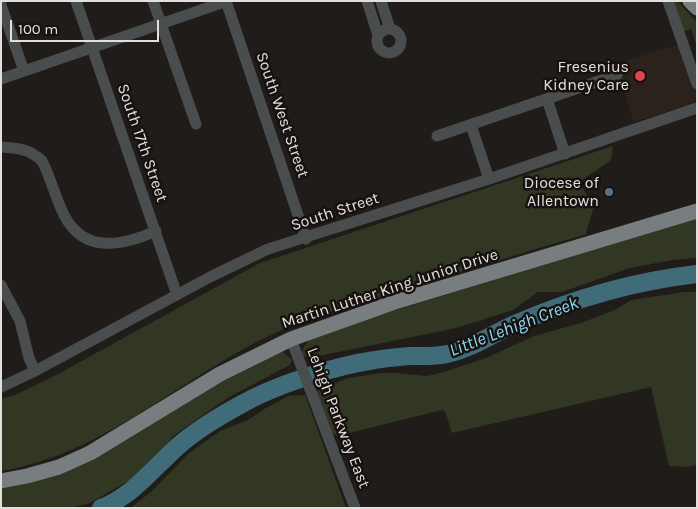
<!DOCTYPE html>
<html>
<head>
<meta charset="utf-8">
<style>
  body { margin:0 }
  #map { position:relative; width:698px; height:509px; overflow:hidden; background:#201c19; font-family:Karla,sans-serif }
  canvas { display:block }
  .frame { position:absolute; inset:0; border:2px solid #e3dfdd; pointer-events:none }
  .scale { position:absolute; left:10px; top:20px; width:149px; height:22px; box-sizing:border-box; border:2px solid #e3dfdd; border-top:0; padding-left:6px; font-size:15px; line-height:18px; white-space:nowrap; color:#e3dfdd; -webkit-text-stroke:4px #171210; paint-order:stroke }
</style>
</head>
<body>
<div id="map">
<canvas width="698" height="509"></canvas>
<div class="frame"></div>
<div class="scale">100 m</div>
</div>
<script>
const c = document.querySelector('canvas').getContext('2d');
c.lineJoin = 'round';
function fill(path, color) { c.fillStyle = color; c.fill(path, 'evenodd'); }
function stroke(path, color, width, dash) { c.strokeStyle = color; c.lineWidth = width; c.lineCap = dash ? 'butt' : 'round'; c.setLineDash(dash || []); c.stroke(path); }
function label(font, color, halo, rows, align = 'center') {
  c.font = font + ' Karla,sans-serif'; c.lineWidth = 5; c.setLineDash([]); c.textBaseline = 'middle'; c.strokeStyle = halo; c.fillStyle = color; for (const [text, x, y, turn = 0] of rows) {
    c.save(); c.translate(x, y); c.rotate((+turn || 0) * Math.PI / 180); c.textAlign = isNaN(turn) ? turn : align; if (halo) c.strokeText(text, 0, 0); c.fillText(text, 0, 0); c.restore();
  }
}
fill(new Path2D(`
  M 679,44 L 697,97 L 696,100 L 693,104 L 634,122 L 615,64 Z`), '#2c221c');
fill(new Path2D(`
  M 673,1 L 677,1 L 697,22 L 697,47 L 691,29 L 683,32 Z
  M 613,146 L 611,160 L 579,182 L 594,207 L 586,232 L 587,234 C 527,251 468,270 409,288 C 363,302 317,314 273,334 C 179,378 107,453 1,471 L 1,399 L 15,395 L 58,374 L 260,263 Z
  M 697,218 L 697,258 L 673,260 L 630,268 L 562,292 L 538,292 L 513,310 L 456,328 L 309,358 L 301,356 C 306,337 314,337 331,330 Z
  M 684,292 L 697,292 L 697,465 L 687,467 L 669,466 L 651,387 L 452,433 L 445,411 L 442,410 L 337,436 L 331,432 L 315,392 L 348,378 L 381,373 L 398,373 L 427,376 L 444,372 L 486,358 L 534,336 L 581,323 L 615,310 L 631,300 Z
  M 282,351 L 292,360 L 290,365 L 229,397 L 197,419 L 173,436 L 155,459 L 128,481 L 88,504 L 68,508 L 1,508 L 1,486 L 18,483 Z
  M 305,395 L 346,508 L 130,508 L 151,492 L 189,453 L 220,431 L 248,420 L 266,408 L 288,396 Z`), '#313723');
stroke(new Path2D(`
  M 101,508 C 131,497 153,469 177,447 C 195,431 218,417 240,405 C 275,385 334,366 375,360 C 386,358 398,357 409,356 C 421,356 434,357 447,354 C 471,349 492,334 515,324 C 573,299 635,281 697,274`), '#406c7a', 18);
stroke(new Path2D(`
  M 76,1 L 177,295
  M 153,1 L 196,124
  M 226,1 L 306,239
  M 367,1 L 378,35
  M 381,1 L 390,29
  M 668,1 L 697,84
  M 1,5 L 24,71
  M377 41a12 12 0 1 1 24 0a12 12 0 1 1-24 0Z
  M 1,79 L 227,1
  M 547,99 L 565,154
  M 471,125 L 489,179
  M 437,136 L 617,75
  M 1,147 C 17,148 30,149 42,161 C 51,178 55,197 64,215 C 84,254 122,246 156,231
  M 1,285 L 20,321 L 29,358 L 35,371
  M 291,339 L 355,508
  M 1,387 L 35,371 L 212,276 L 268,249 L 489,179 L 697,108`), '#4a4d4e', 11);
stroke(new Path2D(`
  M 690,1 L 697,8
  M 1,481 L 27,476 L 59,467 L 90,453 L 220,374 L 291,339 L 398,301 L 697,211`), '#787e80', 15);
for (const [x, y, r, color] of [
  [640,76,6,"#e0444e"],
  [609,192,5,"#5c6f8a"]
]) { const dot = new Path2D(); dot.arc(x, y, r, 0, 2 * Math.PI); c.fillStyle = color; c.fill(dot); stroke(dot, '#171210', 2); }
label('16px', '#e3dfdd', '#171210', [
  ["Fresenius",629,67],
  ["Kidney Care",629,85],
  ["Diocese of",599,183],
  ["Allentown",599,201]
], 'right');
label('16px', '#e3dfdd', '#171210', [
  ["South West Street",282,115,71],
  ["South 17th Street",142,143,71],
  ["South Street",335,212,-18],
  ["Martin Luther King Junior Drive",390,289,-18],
  ["Lehigh Parkway East",338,418,69]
]);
label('italic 18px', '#8ddaf3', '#171210', [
  ["Little Lehigh Creek",514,327,-21]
]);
</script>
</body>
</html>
